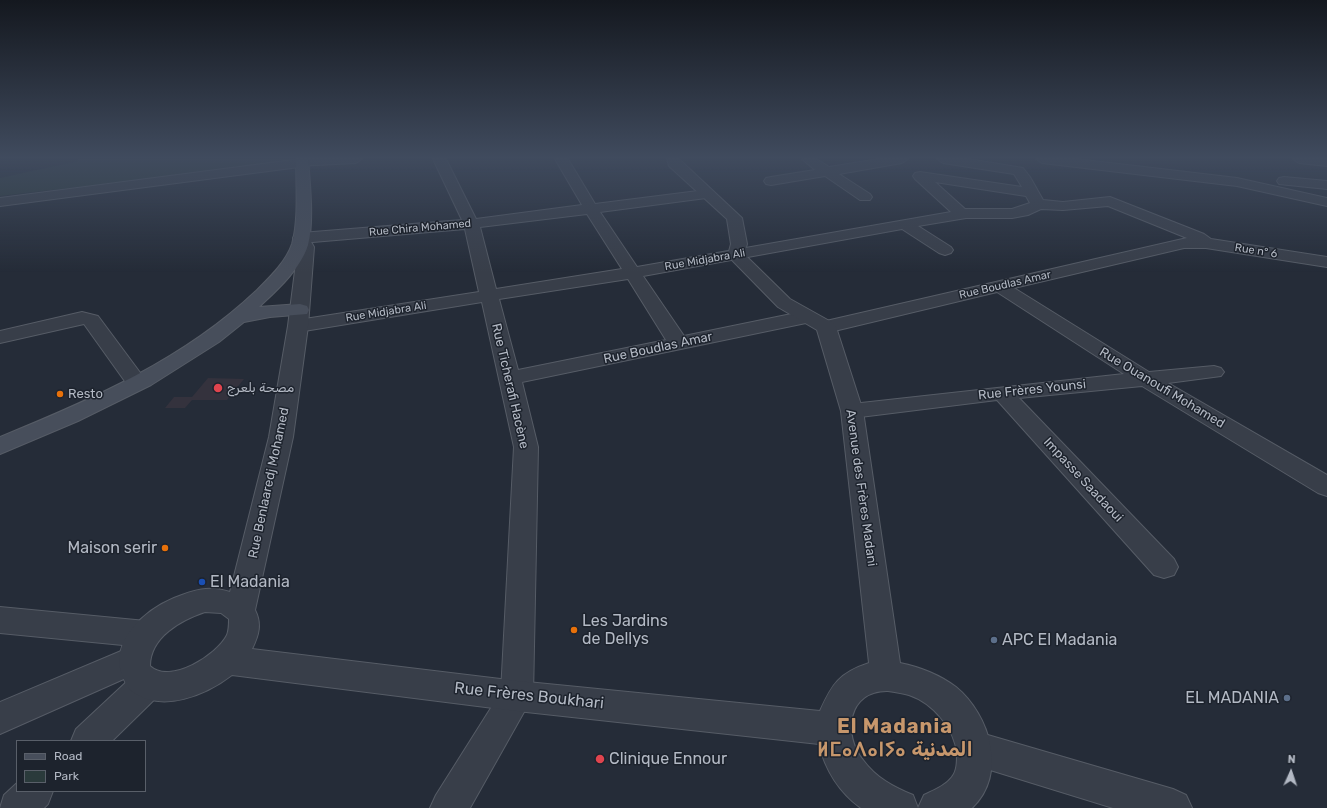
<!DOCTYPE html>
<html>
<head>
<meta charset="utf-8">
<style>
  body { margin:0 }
  #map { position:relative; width:1327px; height:808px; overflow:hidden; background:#252c38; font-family:Rubik,sans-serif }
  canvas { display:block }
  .legend { position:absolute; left:16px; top:740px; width:130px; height:52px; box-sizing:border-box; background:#1d232d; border:1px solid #595f69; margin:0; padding:5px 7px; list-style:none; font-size:12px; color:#b3b9c4 }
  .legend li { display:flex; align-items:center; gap:8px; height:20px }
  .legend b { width:20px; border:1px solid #595f69 }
  .north { position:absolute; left:1271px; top:752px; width:40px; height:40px; -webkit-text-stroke:3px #1d232d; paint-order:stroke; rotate:3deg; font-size:11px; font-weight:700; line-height:16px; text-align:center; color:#b3b9c4 }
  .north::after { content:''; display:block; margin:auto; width:14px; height:18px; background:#b3b9c4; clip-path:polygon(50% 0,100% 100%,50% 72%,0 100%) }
</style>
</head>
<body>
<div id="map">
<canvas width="1327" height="808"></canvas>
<ul class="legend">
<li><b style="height:5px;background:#474e5b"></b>Road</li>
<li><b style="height:11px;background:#2a3a3b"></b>Park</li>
</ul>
<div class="north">N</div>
</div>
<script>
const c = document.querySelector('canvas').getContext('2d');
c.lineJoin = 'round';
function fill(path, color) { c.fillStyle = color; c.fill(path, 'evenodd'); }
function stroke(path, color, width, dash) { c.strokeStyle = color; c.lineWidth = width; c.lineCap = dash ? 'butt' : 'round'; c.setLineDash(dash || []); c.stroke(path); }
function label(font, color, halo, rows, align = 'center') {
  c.font = font + ' Rubik,Vazirmatn,"Noto Sans Tifinagh",sans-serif'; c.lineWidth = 3; c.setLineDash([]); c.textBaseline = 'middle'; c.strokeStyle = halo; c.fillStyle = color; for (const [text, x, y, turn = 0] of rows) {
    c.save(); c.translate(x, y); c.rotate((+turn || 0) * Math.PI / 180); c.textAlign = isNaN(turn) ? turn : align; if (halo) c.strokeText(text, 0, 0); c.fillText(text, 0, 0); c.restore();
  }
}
fill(new Path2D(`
  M 208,378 L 244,379 L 227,400 L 192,400 L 185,408 L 165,408 L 174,397 L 192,397 Z`), '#34323d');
fill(new Path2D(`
  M 78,159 L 296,159 L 295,162 L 0,196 L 0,178 L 78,161 Z`), '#2a3a3b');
const minor = new Path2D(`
  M 302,159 L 362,159 L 356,163 L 297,166 L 295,163 Z
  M 433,159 L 446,159 L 476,219 L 582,205 L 555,159 L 568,159 L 595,204 L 706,190 L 711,191 L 713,194 L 711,197 L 706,198 L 600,212 L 637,267 L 951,212 L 915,179 L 913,176 L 915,173 L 920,172 L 1022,187 L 1014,174 L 943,163 L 937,159 L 969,159 L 1023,168 L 1030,177 L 1043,200 L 1063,202 L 1110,197 L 1204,234 L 1211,239 L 1327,257 L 1327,267 L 1206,248 L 1184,248 L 1014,288 L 1149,372 L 1214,366 L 1221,368 L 1224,372 L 1221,376 L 1168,383 L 1327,475 L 1327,496 L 1318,493 L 1142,386 L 1019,398 L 1174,559 L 1178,567 L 1174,575 L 1164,578 L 1154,575 L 997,400 L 852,418 L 844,416 L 841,411 L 844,406 L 852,404 L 1124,374 L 997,292 L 826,333 L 819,331 L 816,327 L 819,323 L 826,321 L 1187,238 L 1108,206 L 1063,210 L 1041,209 L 1028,215 L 1012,218 L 966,218 L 918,226 L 951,247 L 953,250 L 951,253 L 945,255 L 939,253 L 902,229 L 643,276 L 684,336 L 806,311 L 813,313 L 815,317 L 813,321 L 806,323 L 522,382 L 538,447 L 533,696 L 470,808 L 430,808 L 436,795 L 501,692 L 514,447 L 482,302 L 298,332 L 291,330 L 288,326 L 291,322 L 298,320 L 479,292 L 465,229 L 301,243 L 295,241 L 293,238 L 295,235 L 301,233 L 462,220 ZM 935,182 L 1026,196 L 1030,203 L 1012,209 L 965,209 ZM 587,214 L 622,269 L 496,289 L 480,227 ZM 628,279 L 666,340 L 518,370 L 499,299 Z
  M 802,159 L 817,159 L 829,167 L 878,159 L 908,159 L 902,163 L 839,174 L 870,194 L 872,197 L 870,200 L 860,200 L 825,176 L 771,185 L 766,184 L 764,181 L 766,178 L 771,177 L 815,170 Z
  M 1036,159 L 1077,159 L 1237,178 L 1327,198 L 1327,206 L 1237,186 L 1042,163 Z
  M 1293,159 L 1327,159 L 1327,166 L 1299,163 Z
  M 1284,177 L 1327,181 L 1327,189 L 1279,184 L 1277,181 L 1279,178 Z
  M 82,312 L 98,316 L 147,382 L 143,387 L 136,388 L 129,387 L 84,324 L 0,343 L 0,331 Z
  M 0,607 L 146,621 L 157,625 L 161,634 L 157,643 L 146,647 L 135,646 L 145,650 L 150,660 L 145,670 L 148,669 L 159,673 L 164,684 L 159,695 L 112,741 L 71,741 L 76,729 L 135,674 L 0,734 L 0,702 L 133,646 L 0,633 Z
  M 974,731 L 1173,789 L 1186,795 L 1192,808 L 1113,808 L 974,765 L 962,760 L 957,748 L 962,736 Z
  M 17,783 L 17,791 L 53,791 L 48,804 L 44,808 L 0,808 L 4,795 Z`);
const tertiary = new Path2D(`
  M 301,159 L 307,160 L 309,163 L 307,166 L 0,206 L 0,198 Z
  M 667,159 L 679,159 L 742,218 L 747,244 L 744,254 L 790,299 L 833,323 L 836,327 L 863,411 L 900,663 C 920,667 940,675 956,687 C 990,715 1008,774 972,808 L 861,808 C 840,793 825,770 819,744 L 517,711 L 232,675 C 206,695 163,713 133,692 C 127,688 125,682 123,677 C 108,642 145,610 174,598 C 193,590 209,585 230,592 L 269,437 L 288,326 L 298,247 L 293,238 L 295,235 L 307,235 L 314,247 L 308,326 L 293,437 L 255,610 C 262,624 259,635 252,649 L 517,681 L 820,711 C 832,684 839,673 869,663 L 841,411 L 817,330 L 778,307 L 730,258 L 728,255 L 731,244 L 727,219 L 669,166 ZM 205,612 L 221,613 L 229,619 C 229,625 229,630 227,635 C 217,655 170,685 150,666 C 150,637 181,620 205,612 ZM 888,691 C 895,692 902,693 909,695 C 933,703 955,729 957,754 C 957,762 957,771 952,777 C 945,786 934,790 924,795 L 918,808 L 913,795 C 894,787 876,778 863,760 C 842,734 848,690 888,691 Z`);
const secondary = new Path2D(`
  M 296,159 L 308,159 C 310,182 314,224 308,245 C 300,270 277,290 259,307 L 300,304 L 307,306 L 309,310 L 307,314 L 270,317 L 244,322 L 219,342 L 151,385 L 78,421 L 0,454 L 0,437 C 91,400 183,360 256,291 C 269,278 286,262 292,244 C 299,220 296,184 296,159 Z`);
stroke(minor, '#565c66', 2);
stroke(tertiary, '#565c66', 2);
stroke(secondary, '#565c66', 2);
fill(minor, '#383e49');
fill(tertiary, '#383e49');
fill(secondary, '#474e5b');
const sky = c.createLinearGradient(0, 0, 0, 272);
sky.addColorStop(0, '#14181f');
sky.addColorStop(0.58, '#404b5e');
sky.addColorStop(1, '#404b5e00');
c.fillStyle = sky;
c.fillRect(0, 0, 1327, 272);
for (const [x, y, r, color] of [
  [218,388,5,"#e0444e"],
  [60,394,4,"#e8710a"],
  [165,548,4,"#e8710a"],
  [202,582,4,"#1a4fb4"],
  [574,630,4,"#e8710a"],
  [994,640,4,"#5c6f8a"],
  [1287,698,4,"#5c6f8a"],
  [600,759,5,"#e0444e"]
]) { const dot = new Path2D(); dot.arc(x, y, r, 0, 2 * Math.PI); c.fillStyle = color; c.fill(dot); stroke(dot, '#1d232d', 1.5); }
label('11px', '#b3b9c4', '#1d232d', [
  ["Rue Chira Mohamed",420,228,-5],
  ["Rue n° 6",1256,251,9],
  ["Rue Midjabra Ali",705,260,-10],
  ["Rue Boudlas Amar",1005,285,-13],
  ["Rue Midjabra Ali",386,312,-9]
]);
label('13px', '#b3b9c4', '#1d232d', [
  ["Rue Boudlas Amar",658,348,-12],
  ["Rue Ticherafi Hacène",510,386,77],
  ["Rue Ouanoufi Mohamed",1162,388,31],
  ["Rue Frères Younsi",1032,390,-6],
  ["Impasse Saadaoui",1083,480,47],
  ["Rue Benlaaredj Mohamed",269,483,-78],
  ["Avenue des Frères Madani",861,488,82]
]);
label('13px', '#b3b9c4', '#1d232d', [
  ["مصحة بلعرج",227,388],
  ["Resto",68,394]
], 'left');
label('16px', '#b3b9c4', '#1d232d', [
  ["Maison serir",157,548,"right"],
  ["El Madania",210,582],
  ["Les Jardins",582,621],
  ["de Dellys",582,639],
  ["APC El Madania",1002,640],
  ["EL MADANIA",1279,698,"right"],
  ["Clinique Ennour",609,759]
], 'left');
label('16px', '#b3b9c4', '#1d232d', [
  ["Rue Frères Boukhari",529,696,6]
]);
c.letterSpacing = '1px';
label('bold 20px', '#c7976c', '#1d232d', [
  ["El Madania",895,727],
  ["ⵍⵎⴰⴷⴰⵏⵢⴰ المدنية",895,750]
]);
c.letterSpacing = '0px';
</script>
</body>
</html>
